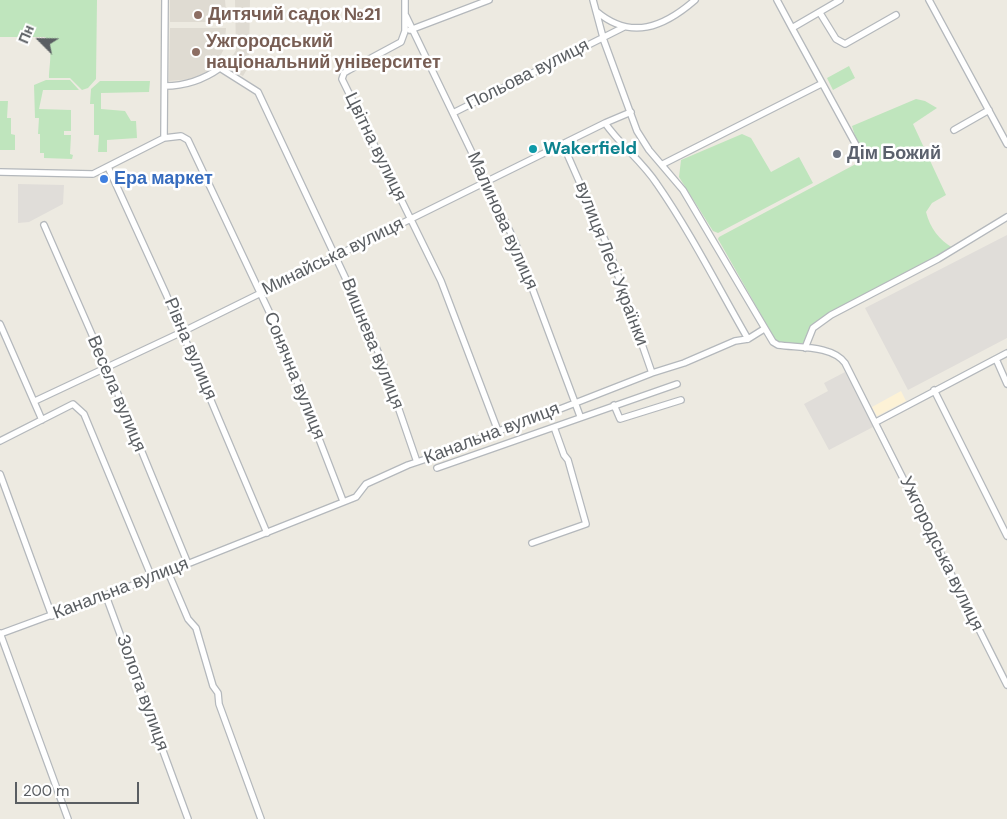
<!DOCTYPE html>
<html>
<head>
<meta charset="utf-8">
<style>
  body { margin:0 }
  #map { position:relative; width:1007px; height:819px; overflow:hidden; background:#edeae1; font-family:"DM Sans",sans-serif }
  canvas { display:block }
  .north { position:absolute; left:15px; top:15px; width:50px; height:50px; -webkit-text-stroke:4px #fff; paint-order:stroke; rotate:293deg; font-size:14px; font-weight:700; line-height:20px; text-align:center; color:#5a5e62 }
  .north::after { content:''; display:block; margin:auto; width:18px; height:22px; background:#5a5e62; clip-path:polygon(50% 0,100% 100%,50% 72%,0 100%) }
  .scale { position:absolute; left:15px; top:782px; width:124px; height:22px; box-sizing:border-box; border:2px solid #5a5e62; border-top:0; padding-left:6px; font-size:15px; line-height:18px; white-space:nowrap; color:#5a5e62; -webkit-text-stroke:4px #fff; paint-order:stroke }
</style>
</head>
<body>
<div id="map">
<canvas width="1007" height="819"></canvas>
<div class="north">Пн</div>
<div class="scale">200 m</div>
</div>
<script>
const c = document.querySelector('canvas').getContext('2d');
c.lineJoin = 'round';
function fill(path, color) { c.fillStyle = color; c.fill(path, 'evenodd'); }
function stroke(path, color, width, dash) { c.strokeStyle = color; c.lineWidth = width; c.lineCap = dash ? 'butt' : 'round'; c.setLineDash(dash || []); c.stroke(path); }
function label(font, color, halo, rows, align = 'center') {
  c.font = font + ' "DM Sans",sans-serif'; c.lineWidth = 5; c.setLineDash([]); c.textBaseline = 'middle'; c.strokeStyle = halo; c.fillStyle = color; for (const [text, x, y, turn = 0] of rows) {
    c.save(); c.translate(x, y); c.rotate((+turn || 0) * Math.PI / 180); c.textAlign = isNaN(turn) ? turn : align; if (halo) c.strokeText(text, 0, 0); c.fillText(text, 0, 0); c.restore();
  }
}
fill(new Path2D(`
  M 901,391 L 906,401 L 877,416 L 872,407 Z`), '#fdf2d6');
fill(new Path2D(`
  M 18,184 L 64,185 L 63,204 L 29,222 L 18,223 Z
  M 1007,235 L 1007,338 L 908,390 L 865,308 Z
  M 845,372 L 873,427 L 829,450 L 804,404 L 828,391 L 824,383 Z`), '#e0ddd9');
fill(new Path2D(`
  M 170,0 L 225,0 L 227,22 L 170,22 Z
  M 235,0 L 250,0 L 249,57 L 253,59 L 243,76 L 226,67 L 236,50 Z
  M 170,28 L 226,28 L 224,49 L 218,60 L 207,72 L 193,79 L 169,81 Z`), '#dfdbd2');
fill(new Path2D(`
  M 0,0 L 97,0 L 96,79 L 88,88 L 82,90 L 70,78 L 49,78 C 49,66 54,46 45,37 L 0,37 Z
  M 849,66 L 855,78 L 833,90 L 827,78 Z
  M 46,80 L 70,80 L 79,90 L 43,90 L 39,109 L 71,110 L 71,131 L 64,131 L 64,135 L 71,135 L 70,154 L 73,155 L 72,159 L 44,158 L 44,153 L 40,153 L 40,134 L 38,134 L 39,118 L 35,118 L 34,85 Z
  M 100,81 L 150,81 L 149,92 L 101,93 L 101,109 L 125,111 L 131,121 L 136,121 L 137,138 L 107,140 L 107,152 L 98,152 L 99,135 L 94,135 L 94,104 L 90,104 L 91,89 Z
  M 916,99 L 925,101 L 937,108 L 913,124 L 946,195 L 932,203 L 926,212 C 930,228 939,240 953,248 L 811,328 L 803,343 L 781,343 L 776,341 L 718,239 L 719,237 L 867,158 L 855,136 L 852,126 Z
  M 0,101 L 8,101 L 7,118 L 11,118 L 11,134 L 15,135 L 15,150 L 0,150 Z
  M 742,134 L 751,138 L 771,172 L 799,157 L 813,183 L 718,233 L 713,231 L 679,177 L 681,160 Z`), '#bfe5bd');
const minor = new Path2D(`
  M 405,0 L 405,31 L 401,42 L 349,70 L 344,73 L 342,79 L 441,281 L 498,431
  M 593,0 L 604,41 L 637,131 L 649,150 L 683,190 L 773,342 L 778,345 C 798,348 832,345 845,363 L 1007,685
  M 777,0 L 792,28 L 840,0
  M 929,0 L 1007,144
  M 596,11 C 631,41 664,27 695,0
  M 820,13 L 836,39 L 845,44 L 896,15
  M 406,16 L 515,242 L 580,416
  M 792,28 L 862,156
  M 410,30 L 489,0
  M 165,86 C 185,86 203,80 220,68 L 258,92 L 360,309 L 384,366 L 417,462
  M 453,113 L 624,27
  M 605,123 C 620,145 642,161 657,184 C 691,233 718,287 748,339
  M 954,130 L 989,110
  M 164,138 L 165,0
  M 568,156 L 608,247 L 652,373
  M 663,164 L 821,84
  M 108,167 L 166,294 L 267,533
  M 0,172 L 93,174 L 164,138 L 181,136 L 188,140 L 274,322 L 343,501
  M 44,225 L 121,401 L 188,564
  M 0,324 L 42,420
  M 805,348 L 813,328 L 831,315 L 938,259 L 1007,217
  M 996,359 L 1007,384
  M 934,390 L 1007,536
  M 35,401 L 182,332 L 605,123 L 631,112
  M 614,405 L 620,419 L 681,400
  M 876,422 L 1007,353
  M 0,441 L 73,404 L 84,414 L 152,578
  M 437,468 L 677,384
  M 0,474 L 52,616
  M 532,543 L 586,524 L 568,460 L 564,455 L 554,427
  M 168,572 L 188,619 L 196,628 L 213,686 L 218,693 L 219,704 L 261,819
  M 106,596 L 188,819
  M 0,633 L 68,819
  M 0,634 L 152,578 L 356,497 L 366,484 L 408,465 L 456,449 L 498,431 L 537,418 L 652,373 L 684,363 L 735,341 L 748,339 L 764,329`);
stroke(minor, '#b4b8bc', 8);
stroke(minor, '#fff', 5.5);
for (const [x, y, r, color] of [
  [198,15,5,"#8d6e63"],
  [196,52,5,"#8d6e63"],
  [533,149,5,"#0f9aa8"],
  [837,154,5,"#6b7280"],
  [104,179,5,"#3f7fe0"]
]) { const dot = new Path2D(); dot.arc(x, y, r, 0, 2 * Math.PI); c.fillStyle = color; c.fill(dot); stroke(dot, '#fff', 2); }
label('bold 18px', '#785e54', '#fff', [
  ["Дитячий садок №21",208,15],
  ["Ужгородський",206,42],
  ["національний університет",206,63]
], 'left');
label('18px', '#5a5e62', '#fff', [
  ["Польова вулиця",528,75,-27],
  ["Цвітна вулиця",375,147,64],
  ["Малинова вулиця",502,221,66],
  ["Минайська вулиця",333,257,-26],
  ["вулиця Лесі Українки",611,264,69],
  ["Вишнева вулиця",372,344,68],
  ["Рівна вулиця",190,349,67],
  ["Сонячна вулиця",294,376,68],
  ["Весела вулиця",116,394,67],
  ["Канальна вулиця",492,434,-21],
  ["Ужгородська вулиця",941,554,64],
  ["Канальна вулиця",121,589,-21],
  ["Золота вулиця",142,693,70]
]);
label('bold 18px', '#0d838f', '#fff', [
  ["Wakerfield",543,149]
], 'left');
label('bold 18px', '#5b616d', '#fff', [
  ["Дім Божий",847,154]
], 'left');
label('bold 18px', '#366cbe', '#fff', [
  ["Ера маркет",114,179]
], 'left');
</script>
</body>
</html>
